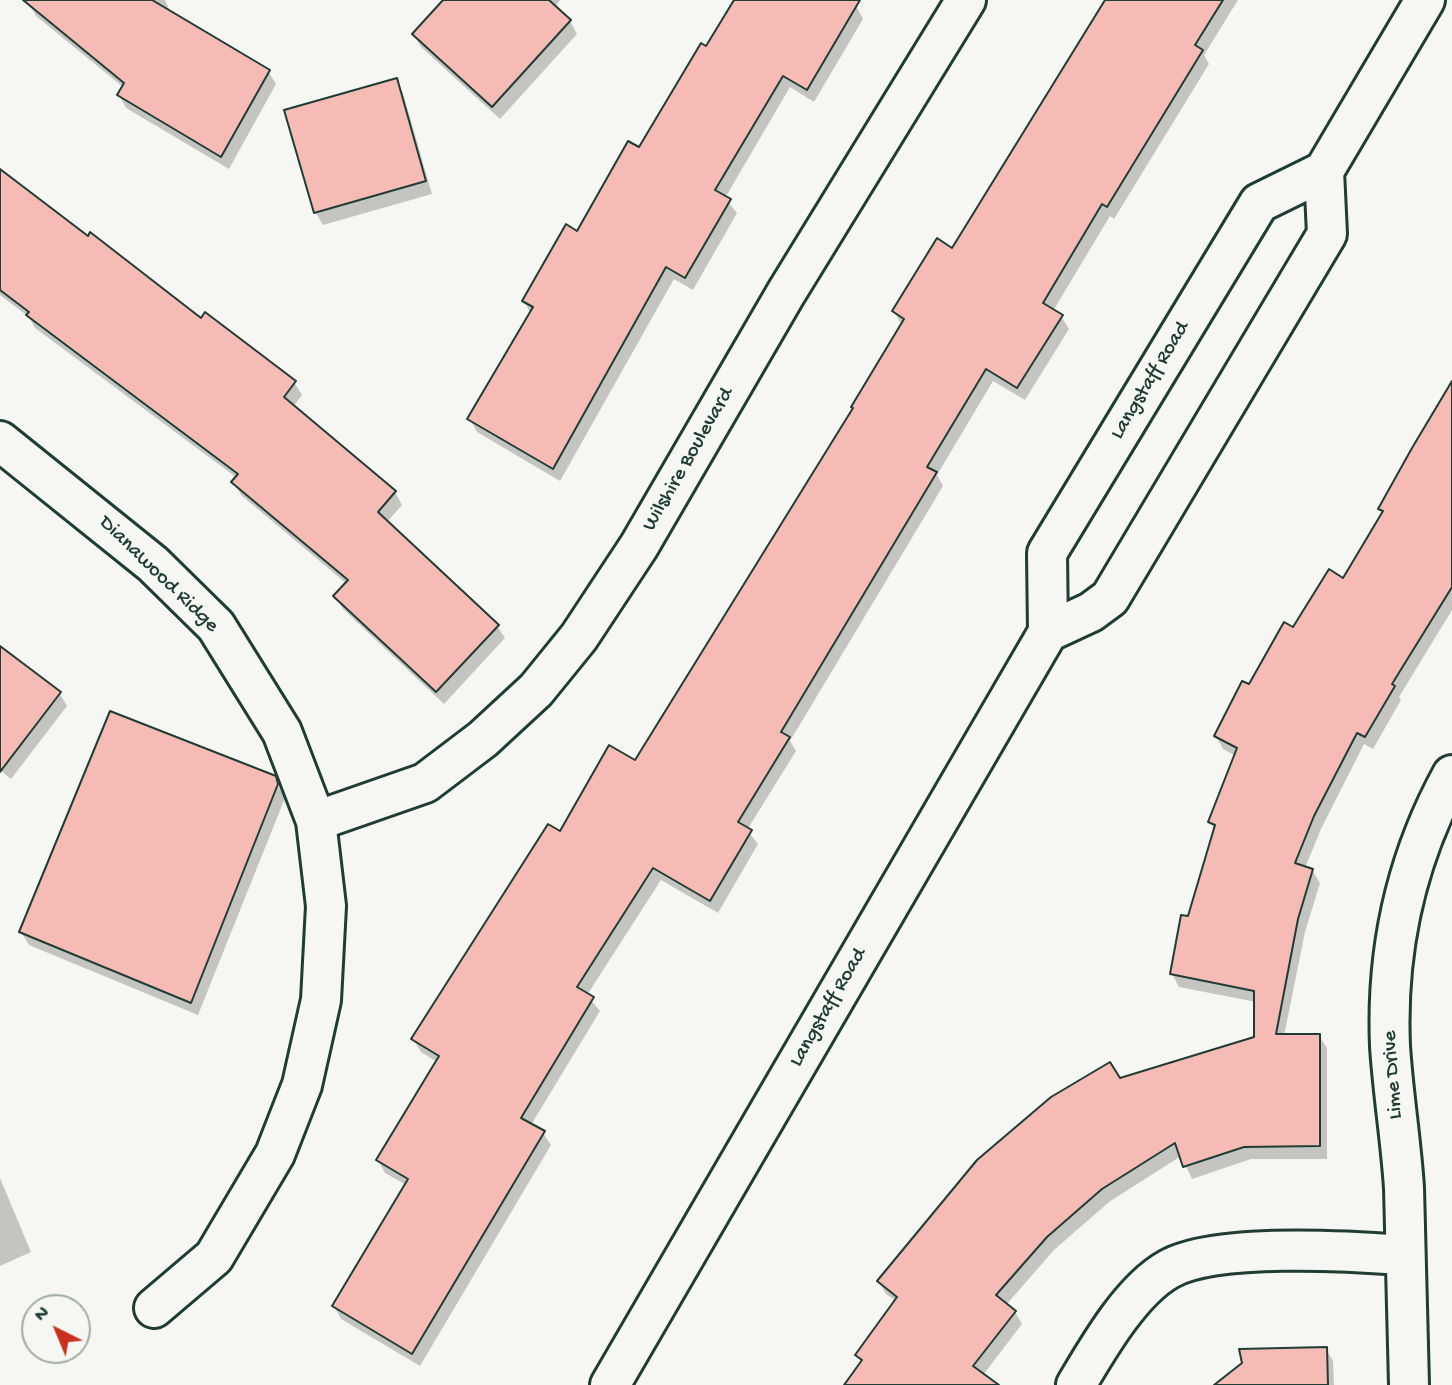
<!DOCTYPE html>
<html>
<head>
<meta charset="utf-8">
<style>
  body { margin:0 }
  #map { position:relative; width:1452px; height:1385px; overflow:hidden; background:#f6f6f2; font-family:"Gochi Hand",sans-serif }
  canvas { display:block }
  .north { position:absolute; left:21px; top:1294px; width:70px; height:70px; box-sizing:border-box; background:#f6f6f2; border:2px solid #a0aca6; border-radius:50%; rotate:317deg; font-size:19px; font-weight:700; line-height:28px; text-align:center; color:#1f3d34 }
  .north::after { content:''; display:block; margin:auto; width:24px; height:32px; background:#c8321e; clip-path:polygon(50% 0,100% 100%,50% 72%,0 100%) }
</style>
</head>
<body>
<div id="map">
<canvas width="1452" height="1385"></canvas>
<div class="north">N</div>
</div>
<script>
const c = document.querySelector('canvas').getContext('2d');
c.lineJoin = 'round';
function fill(path, color) { c.fillStyle = color; c.fill(path, 'evenodd'); }
function stroke(path, color, width, dash) { c.strokeStyle = color; c.lineWidth = width; c.lineCap = dash ? 'butt' : 'round'; c.setLineDash(dash || []); c.stroke(path); }
function label(font, color, halo, rows, align = 'center') {
  c.font = font + ' "Gochi Hand",sans-serif'; c.lineWidth = 5; c.setLineDash([]); c.textBaseline = 'middle'; c.strokeStyle = halo; c.fillStyle = color; for (const [text, x, y, turn = 0] of rows) {
    c.save(); c.translate(x, y); c.rotate((+turn || 0) * Math.PI / 180); c.textAlign = isNaN(turn) ? turn : align; if (halo) c.strokeText(text, 0, 0); c.fillText(text, 0, 0); c.restore();
  }
}
fill(new Path2D(`
  M 27,0 L 165,0 L 171,13 L 268,71 L 276,84 L 229,169 L 126,108 L 119,95 L 123,87 L 36,16 Z
  M 445,0 L 560,0 L 555,8 L 570,21 L 577,34 L 500,119 L 421,47 L 414,34 Z
  M 736,0 L 853,0 L 863,19 L 814,102 L 790,87 L 725,198 L 737,213 L 693,290 L 674,279 L 560,481 L 477,432 L 470,419 L 531,314 L 524,301 L 640,149 Z
  M 1106,0 L 1238,0 L 1204,55 L 1209,64 L 1114,219 L 1110,216 L 1053,311 L 1061,316 L 1069,329 L 1025,400 L 993,381 L 937,475 L 943,486 L 790,741 L 796,751 L 747,830 L 758,844 L 718,913 L 661,880 L 587,995 L 600,1011 L 531,1125 L 543,1133 L 551,1145 L 420,1366 L 341,1319 L 334,1306 L 406,1185 L 385,1173 L 378,1160 L 437,1062 L 421,1052 L 413,1039 L 561,834 L 635,763 L 855,410 L 901,324 L 894,311 L 953,250 Z
  M 396,80 L 403,93 L 432,194 L 323,225 L 316,213 L 286,111 Z
  M 0,171 L 202,320 L 294,382 L 302,395 L 293,407 L 395,492 L 402,505 L 387,522 L 497,626 L 505,638 L 444,704 L 343,609 L 335,596 L 347,584 L 241,495 L 234,482 L 237,478 L 35,328 L 29,317 L 0,295 Z
  M 1452,385 L 1452,610 L 1399,697 L 1401,700 L 1373,749 L 1364,744 L 1321,829 L 1305,868 L 1312,870 L 1320,883 L 1305,932 L 1284,1036 L 1319,1036 L 1327,1048 L 1327,1159 L 1251,1159 L 1192,1179 L 1181,1156 L 1109,1202 L 1054,1250 L 1006,1305 L 1015,1312 L 1022,1324 L 980,1379 L 980,1385 L 847,1385 L 862,1364 L 857,1355 L 896,1301 L 886,1294 L 879,1282 L 1119,1080 L 1256,1038 L 1256,1002 L 1179,987 L 1172,974 L 1215,830 L 1210,822 L 1236,756 L 1223,749 L 1216,736 L 1294,629 L 1344,580 L 1383,514 L 1380,509 Z
  M 0,648 L 60,694 L 67,706 L 11,779 L 0,770 Z
  M 274,778 L 285,798 L 198,1015 L 29,945 L 21,932 Z
  M 0,1178 L 31,1252 L 0,1266 Z
  M 1326,1349 L 1333,1361 L 1334,1385 L 1216,1385 Z`), '#0003');
const building = new Path2D(`
  M 23,0 L 152,0 L 270,70 L 221,157 L 117,95 L 124,83 Z
  M 443,0 L 549,0 L 571,20 L 492,107 L 412,34 Z
  M 734,0 L 860,0 L 807,90 L 783,76 L 715,190 L 731,199 L 685,278 L 666,267 L 553,469 L 467,419 L 533,307 L 522,301 L 566,224 L 577,231 L 628,141 L 639,147 L 701,43 L 706,46 Z
  M 1105,0 L 1223,0 L 1195,45 L 1203,50 L 1107,207 L 1102,204 L 1043,303 L 1063,315 L 1017,388 L 986,369 L 927,467 L 937,472 L 781,732 L 790,737 L 738,822 L 752,830 L 710,901 L 653,868 L 577,987 L 594,997 L 521,1118 L 545,1131 L 412,1354 L 332,1306 L 408,1179 L 376,1160 L 439,1056 L 411,1039 L 548,824 L 560,831 L 609,745 L 635,760 L 853,408 L 851,407 L 904,319 L 892,311 L 937,238 L 952,248 Z
  M 397,78 L 426,181 L 314,213 L 284,110 Z
  M 0,169 L 88,236 L 90,232 L 201,318 L 205,312 L 296,381 L 284,397 L 396,491 L 378,512 L 499,625 L 436,692 L 333,596 L 348,580 L 231,482 L 238,474 L 26,315 L 29,312 L 0,290 Z
  M 1452,381 L 1452,587 L 1392,684 L 1395,686 L 1365,737 L 1357,733 L 1314,816 L 1295,863 L 1313,869 L 1298,919 L 1276,1034 L 1320,1034 L 1320,1146 L 1244,1147 L 1183,1167 L 1175,1143 L 1102,1189 L 1047,1237 L 996,1295 L 1016,1311 L 973,1366 L 999,1385 L 844,1385 L 862,1360 L 855,1355 L 897,1297 L 877,1281 L 977,1160 L 1051,1097 L 1110,1062 L 1120,1078 L 1254,1037 L 1254,991 L 1170,974 L 1181,915 L 1188,916 L 1215,825 L 1208,822 L 1237,748 L 1214,736 L 1242,681 L 1249,684 L 1284,622 L 1293,627 L 1329,569 L 1343,578 L 1383,511 L 1378,509 L 1412,448 Z
  M 0,646 L 61,692 L 0,772 Z
  M 110,711 L 276,776 L 278,784 L 191,1003 L 19,932 Z
  M 1327,1347 L 1328,1385 L 1214,1385 L 1242,1363 L 1239,1349 Z`);
fill(building, '#f7bbb6');
stroke(building, '#1f3d34', 2);
const minor = new Path2D(`
  M 0,441 L 153,564 L 216,626 L 282,732 L 316,821 L 326,906 L 321,1000 L 302,1085 L 275,1154 L 214,1257 L 154,1308
  M 316,821 L 425,783 L 483,739 L 536,690 L 579,637 L 639,546 L 786,293 L 966,0
  M 1076,1385 C 1098,1348 1131,1290 1169,1269 C 1215,1243 1349,1251 1403,1255
  M 1409,1385 C 1407,1320 1406,1254 1404,1188 C 1401,1141 1393,1093 1390,1046 C 1386,950 1406,859 1452,775`);
const secondary = new Path2D(`
  M 1048,632 L 1091,612 L 1110,598 L 1327,234 L 1324,171
  M 610,1385 L 1048,632 L 1047,553 L 1259,203 L 1324,171 L 1425,0`);
stroke(minor, '#1f3d34', 44);
stroke(secondary, '#1f3d34', 44);
stroke(minor, '#f6f6f2', 38);
stroke(secondary, '#f6f6f2', 38);
label('21px', '#1f3d34', '#f6f6f2', [
  ["Langstaff Road",1151,381,-59],
  ["Wilshire Boulevard",689,460,-60],
  ["Dianawood Ridge",158,575,44],
  ["Langstaff Road",829,1008,-60],
  ["Lime Drive",1394,1075,-94]
]);
</script>
</body>
</html>
